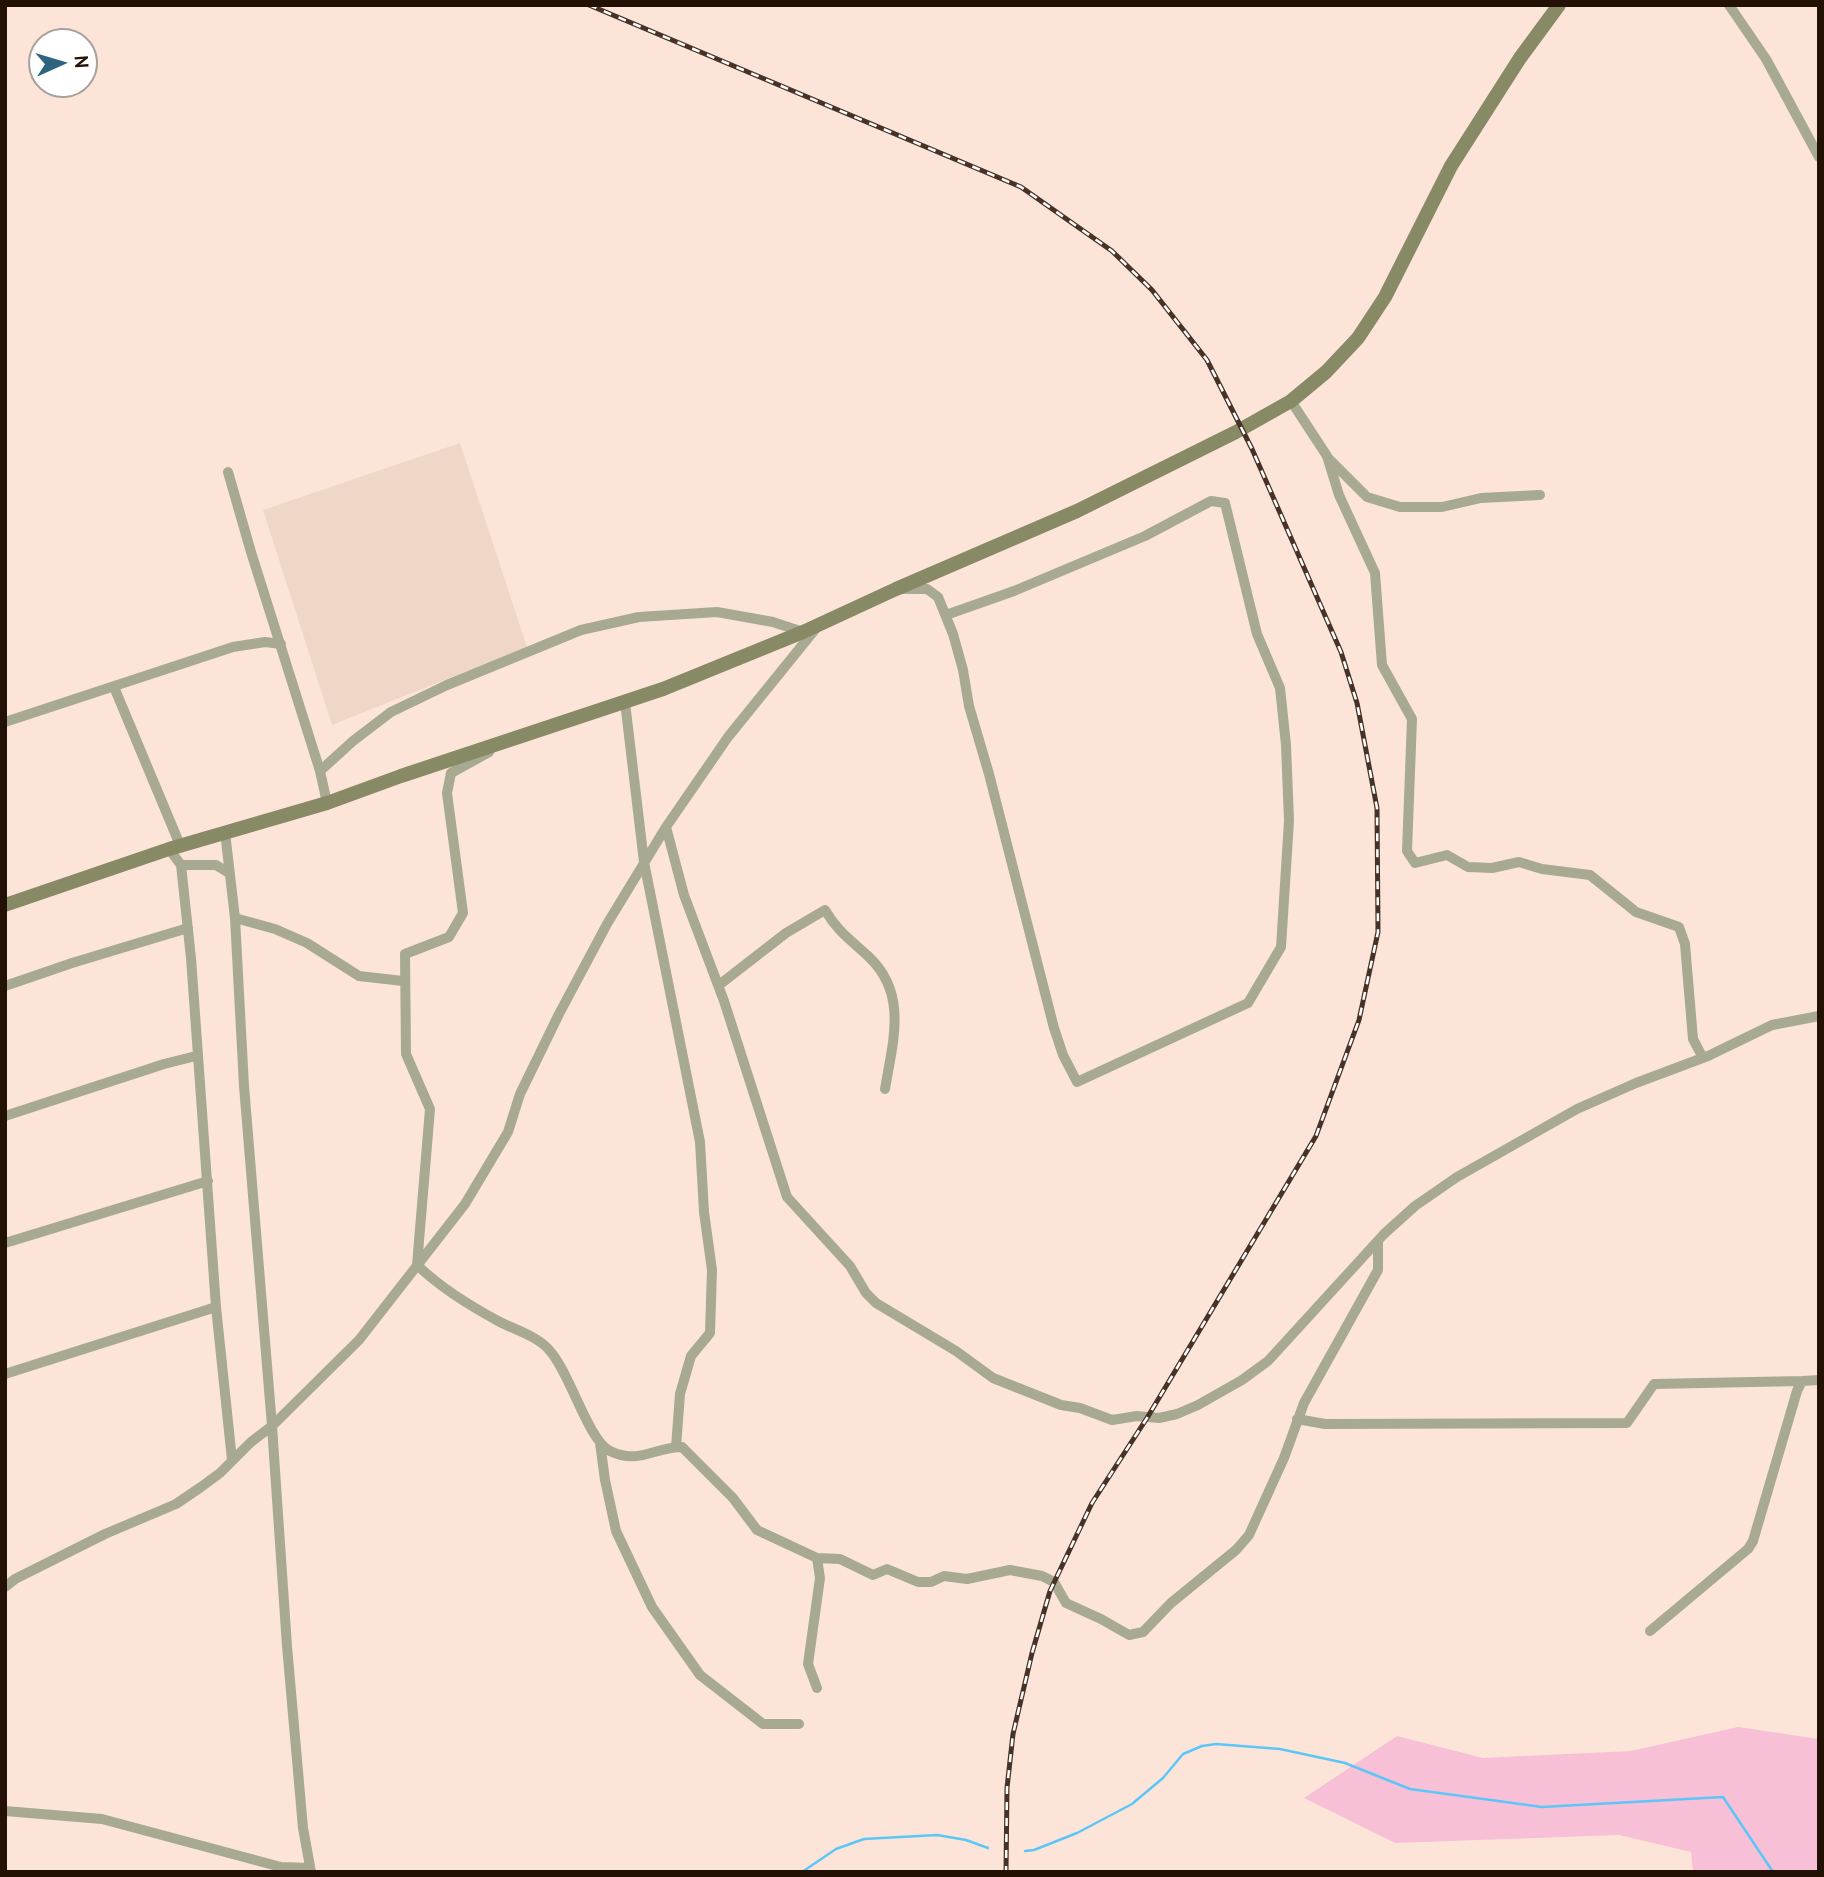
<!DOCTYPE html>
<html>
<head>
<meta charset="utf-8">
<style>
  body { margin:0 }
  #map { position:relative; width:1824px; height:1877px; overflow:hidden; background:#fce5d8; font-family:"PT Sans",sans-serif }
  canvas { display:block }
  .frame { position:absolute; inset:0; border:7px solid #241105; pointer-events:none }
  .north { position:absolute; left:28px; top:28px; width:70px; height:70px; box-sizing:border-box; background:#fff; border:2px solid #a7a09b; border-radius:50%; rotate:86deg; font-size:19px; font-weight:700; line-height:28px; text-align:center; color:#241105 }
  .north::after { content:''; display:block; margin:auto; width:24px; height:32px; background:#2e647f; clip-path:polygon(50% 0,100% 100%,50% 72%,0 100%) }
</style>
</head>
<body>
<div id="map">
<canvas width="1824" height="1877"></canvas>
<div class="frame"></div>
<div class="north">N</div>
</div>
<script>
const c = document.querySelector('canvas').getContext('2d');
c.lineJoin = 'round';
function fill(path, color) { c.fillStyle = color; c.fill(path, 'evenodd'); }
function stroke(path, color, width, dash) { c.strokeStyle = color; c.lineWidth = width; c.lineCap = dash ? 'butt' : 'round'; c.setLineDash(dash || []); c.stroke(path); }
fill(new Path2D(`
  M 460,443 L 527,647 L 332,725 L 263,510 Z`), '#f0d6c7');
fill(new Path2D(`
  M 1738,1727 L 1819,1739 L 1819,1872 L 1693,1872 L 1691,1852 L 1619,1835 L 1395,1843 L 1304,1798 L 1397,1736 L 1483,1758 L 1631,1751 Z`), '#f7c0d6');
stroke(new Path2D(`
  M 1025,1851 L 1034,1850 L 1077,1833 L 1132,1804 L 1163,1778 L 1183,1754 L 1202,1746 L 1216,1744 L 1280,1749 L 1345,1763 L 1410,1789 L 1542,1807 L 1723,1797 L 1773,1872
  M 802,1872 L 836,1849 L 864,1839 L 937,1835 L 966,1840 L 988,1848`), '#5dc6f8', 2.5);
stroke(new Path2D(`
  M 1729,5 L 1766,59 L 1819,157
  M 1291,401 L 1327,456 L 1339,495 L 1375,573 L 1382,665 L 1412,719 L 1407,851 L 1415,863 L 1447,855 L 1468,867 L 1492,868 L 1519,862 L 1542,869 L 1590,875 L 1636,912 L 1679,927 L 1685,944 L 1693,1039 L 1703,1058
  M 1328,458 L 1367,497 L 1400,507 L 1442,507 L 1481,498 L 1540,495
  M 228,472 L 251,552 L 320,771 L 327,803
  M 902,589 L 927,589 L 938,597 L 953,634 L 963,670 L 969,706 L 989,774 L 1054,1028 L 1063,1055 L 1077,1082 L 1248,1003 L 1281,947 L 1289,821 L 1286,745 L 1280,688 L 1257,634 L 1225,503 L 1211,501 L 1145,536 L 1014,591 L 946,615
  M 114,687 L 180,845
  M 625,702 L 644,862 L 700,1142 L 704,1212 L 712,1270 L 710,1333 L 691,1356 L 680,1394 L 676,1447
  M 5,722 L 233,647 L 265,642 L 281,644
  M 489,752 L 451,773 L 447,793 L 463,913 L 449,937 L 405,954 L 406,1054 L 430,1109 L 417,1265 C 441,1288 470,1306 500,1322 C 516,1330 539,1337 550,1351 C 570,1373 588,1440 610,1451 C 639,1465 654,1447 682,1447 L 733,1498 L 757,1530 L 817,1558 L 820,1578 L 808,1664 L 817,1688
  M 320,771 L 353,741 L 391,712 L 447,685 L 581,630 L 639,617 L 717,612 L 773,622 L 803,632
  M 666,827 L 684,895 L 724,1001 L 787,1197 L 850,1266 L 866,1293 L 876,1303 L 956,1351 L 993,1378 L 1061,1405 L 1080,1408 L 1112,1420 L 1137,1416 L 1159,1418 L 1177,1414 L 1198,1405 L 1242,1380 L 1268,1361 L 1384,1234 L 1415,1206 L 1457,1177 L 1577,1109 L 1636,1083 L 1708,1056 L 1772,1025 L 1819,1016
  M 225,832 L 235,918 L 244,1086 L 272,1426 L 287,1646 L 303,1828 L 311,1872
  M 169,849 L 181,865 L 191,958 L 216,1307 L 232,1460
  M 181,865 L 216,865 L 229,873
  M 235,918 L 275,929 L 307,943 L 359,976 L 403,981
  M 719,985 L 786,933 L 825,910 C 838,932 851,940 869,957 C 908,994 893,1041 885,1089
  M 5,986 L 72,963 L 188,928
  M 5,1116 L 164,1064 L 196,1056
  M 5,1243 L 208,1181
  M 5,1374 L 216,1307
  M 1297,1419 L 1325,1424 L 1627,1423 L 1654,1384 L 1802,1381
  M 600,1443 L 605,1480 L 616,1531 L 652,1607 L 700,1675 L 763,1724 L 799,1724
  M 817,1558 L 840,1559 L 873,1575 L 887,1569 L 918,1582 L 931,1582 L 944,1576 L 967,1579 L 1010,1570 L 1042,1576 L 1054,1582 L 1066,1603 L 1101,1619 L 1129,1635 L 1143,1632 L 1171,1603 L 1236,1550 L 1249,1535 L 1284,1458 L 1304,1403 L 1378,1270 L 1378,1241
  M 5,1587 L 15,1579 L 105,1534 L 176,1504 L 201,1487 L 220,1473 L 251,1442 L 272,1426 L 359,1340 L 465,1204 L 508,1132 L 520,1094 L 559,1014 L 607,924 L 666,827 L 728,737 L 817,627
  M 1650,1631 L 1748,1549 L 1753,1541 L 1797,1391 L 1802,1381 L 1819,1380
  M 5,1811 L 102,1819 L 281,1867 L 310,1868`), '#a7aa91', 10);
stroke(new Path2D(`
  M 5,905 L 169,849 L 327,803 L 401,776 L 663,689 L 803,632 L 896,589 L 1077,511 L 1236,432 L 1291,401 L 1326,372 L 1358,338 L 1385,297 L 1451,166 L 1520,58 L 1559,5`), '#878a65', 14);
const rail = new Path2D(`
  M 589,5 L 1021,187 L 1112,251 L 1152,290 L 1207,360 L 1252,449 L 1341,652 L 1357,703 L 1377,808 L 1378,932 L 1359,1020 L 1316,1136 L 1147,1418 L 1092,1503 L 1050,1591 L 1032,1653 L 1013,1734 L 1007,1788 L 1006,1872`);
stroke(rail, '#463226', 5);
stroke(rail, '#fff', 2.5, [8]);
</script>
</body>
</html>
